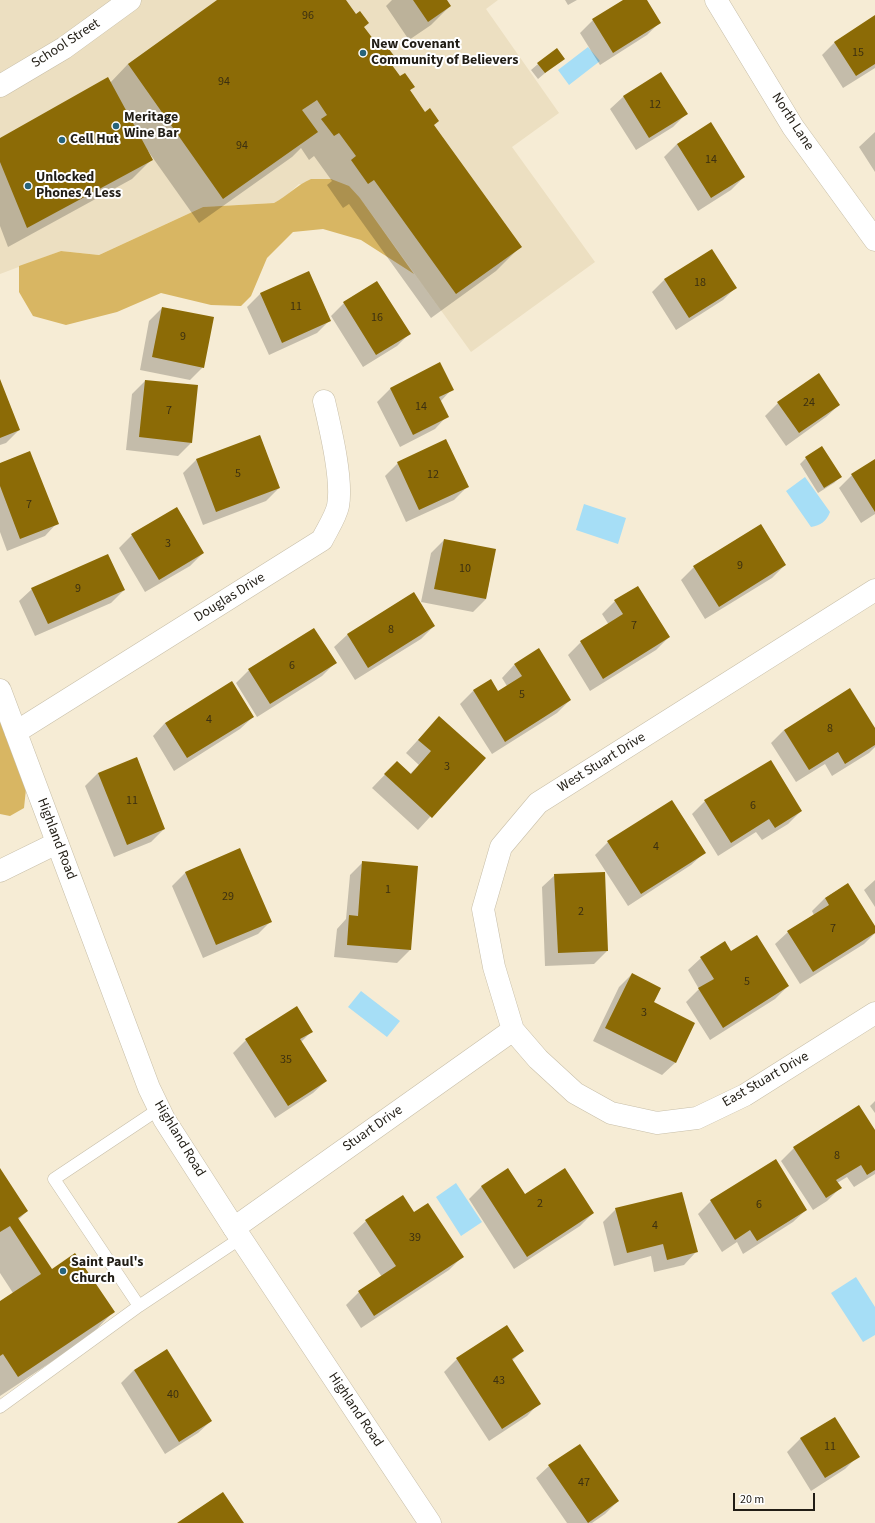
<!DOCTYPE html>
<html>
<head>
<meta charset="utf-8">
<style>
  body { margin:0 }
  #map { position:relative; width:875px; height:1523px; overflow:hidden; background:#f6ecd5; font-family:"Source Sans 3",sans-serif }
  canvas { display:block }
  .scale { position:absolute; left:733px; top:1493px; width:82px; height:18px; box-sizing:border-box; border:2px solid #211d15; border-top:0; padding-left:5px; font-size:12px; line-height:14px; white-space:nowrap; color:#211d15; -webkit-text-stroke:3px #fff; paint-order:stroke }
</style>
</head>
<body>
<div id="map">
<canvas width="875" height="1523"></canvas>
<div class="scale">20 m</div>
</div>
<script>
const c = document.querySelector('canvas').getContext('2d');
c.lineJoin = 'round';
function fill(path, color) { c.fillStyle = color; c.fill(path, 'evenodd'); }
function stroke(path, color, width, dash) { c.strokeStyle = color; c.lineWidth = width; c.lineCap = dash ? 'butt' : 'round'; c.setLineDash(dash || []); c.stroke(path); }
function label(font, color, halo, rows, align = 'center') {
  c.font = font + ' "Source Sans 3",sans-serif'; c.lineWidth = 4; c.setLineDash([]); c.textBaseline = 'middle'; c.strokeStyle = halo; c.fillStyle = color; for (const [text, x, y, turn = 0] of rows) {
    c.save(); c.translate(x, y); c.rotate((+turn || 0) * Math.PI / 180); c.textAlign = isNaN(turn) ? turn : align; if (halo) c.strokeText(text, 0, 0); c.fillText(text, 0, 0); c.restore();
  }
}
fill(new Path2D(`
  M 0,0 L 498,0 L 486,9 L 559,113 L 512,147 L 595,262 L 471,352 L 360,198 L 299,184 L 285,197 L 274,203 L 203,207 L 99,255 L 61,251 L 0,274 Z`), '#ecdfc1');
fill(new Path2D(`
  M 311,179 L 331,179 L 349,186 L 360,198 L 414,274 L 361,240 L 323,229 L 293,232 L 267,258 L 251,296 L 241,306 L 211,305 L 161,293 L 117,312 L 66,325 L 33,316 L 19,292 L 19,266 L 61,251 L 99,255 L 203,207 L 274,203 C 287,196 297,185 311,179 Z
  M 0,713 L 26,789 L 24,808 L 10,816 L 0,814 Z`), '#d8b663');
fill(new Path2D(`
  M 588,47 L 600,61 L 569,85 L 558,70 Z
  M 805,477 L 830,512 C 826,522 821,525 811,527 L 786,491 Z
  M 584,504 L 626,518 L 618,544 L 576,530 Z
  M 361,991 L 400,1021 L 387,1037 L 348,1007 Z
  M 456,1183 L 482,1222 L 461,1236 L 436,1197 Z
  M 856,1277 L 875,1307 L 875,1335 L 863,1342 L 831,1293 Z`), '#a6def6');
fill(new Path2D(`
  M 219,0 L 344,0 L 380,50 L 393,57 L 389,62 L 400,77 L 414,87 L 409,91 L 520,247 L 496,271 L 431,318 L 349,204 L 343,208 L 327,185 L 332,181 L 314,156 L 309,160 L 301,148 L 292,157 L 199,223 L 148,151 L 147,152 L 151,160 L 132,179 L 8,247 L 0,226 L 0,139 L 110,83 L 128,64 Z
  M 392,0 L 446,0 L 450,6 L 431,25 L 409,40 L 386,6 Z
  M 565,0 L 577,0 L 568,5 Z
  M 625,0 L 646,0 L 660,22 L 647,35 L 600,65 L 580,33 L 593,20 Z
  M 875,16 L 875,68 L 843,88 L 822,55 L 835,42 Z
  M 563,58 L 538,79 L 531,70 L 538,64 Z
  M 661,73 L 686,114 L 673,127 L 636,150 L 610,109 L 623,97 Z
  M 710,124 L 744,177 L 731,190 L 698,211 L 664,157 L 677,144 Z
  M 875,132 L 875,172 L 859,147 Z
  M 309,272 L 330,320 L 317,333 L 269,355 L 247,307 L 260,294 Z
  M 665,279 L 735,288 L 723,300 L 676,330 L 652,292 Z
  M 344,303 L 409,334 L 397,346 L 363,367 L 331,316 Z
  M 162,308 L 203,367 L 190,380 L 140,370 L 149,321 Z
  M 439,364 L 452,389 L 440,402 L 447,416 L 435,429 L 400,447 L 377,402 L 390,389 Z
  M 145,381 L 191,443 L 178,456 L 126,450 L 132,394 Z
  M 0,382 L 19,430 L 6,443 L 0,445 Z
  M 778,403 L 839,405 L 826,417 L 786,446 L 765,416 Z
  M 260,436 L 279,488 L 266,501 L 203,525 L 183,473 L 196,460 Z
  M 806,458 L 840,477 L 834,483 L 818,493 L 800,464 Z
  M 875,460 L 875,514 L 861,523 L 839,488 L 852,475 Z
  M 398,463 L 467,487 L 454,500 L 406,522 L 385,476 Z
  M 0,464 L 57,523 L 45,536 L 7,551 L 0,532 Z
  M 132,535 L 203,553 L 190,566 L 145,592 L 119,548 Z
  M 444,540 L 495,550 L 486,599 L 473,612 L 421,602 L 431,553 Z
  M 785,565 L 772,578 L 705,619 L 681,580 L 694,567 Z
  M 32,589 L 124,590 L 111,603 L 35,636 L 19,601 Z
  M 413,593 L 434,626 L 421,639 L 355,680 L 334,647 L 347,635 Z
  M 615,601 L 669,637 L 656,650 L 590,691 L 568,655 L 581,642 L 609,625 L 602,614 Z
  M 335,663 L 322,676 L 257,717 L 236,683 L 249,670 Z
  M 514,665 L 570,700 L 557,713 L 492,754 L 460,704 L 473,691 L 491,680 L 498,692 L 507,686 L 502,678 Z
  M 253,717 L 240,729 L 174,771 L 153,736 L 165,723 Z
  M 439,717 L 484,758 L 418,830 L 372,788 L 397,762 L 410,774 L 419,765 L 406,753 Z
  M 784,730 L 875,730 L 875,747 L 869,753 L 832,776 L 825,764 L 796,782 L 771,743 Z
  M 98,773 L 164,829 L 151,842 L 114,857 L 85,786 Z
  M 705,801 L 801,811 L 788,824 L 762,840 L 756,832 L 718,856 L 692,814 Z
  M 608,842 L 704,853 L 691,865 L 628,906 L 595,855 Z
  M 240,850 L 271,921 L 258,934 L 203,958 L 172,886 L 185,873 Z
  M 363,862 L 410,950 L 397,963 L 334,957 L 337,929 L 346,919 L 350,875 Z
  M 555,875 L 607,951 L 594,964 L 545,966 L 542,887 Z
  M 875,880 L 875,907 L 864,890 Z
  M 848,884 L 875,928 L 875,933 L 864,944 L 800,984 L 775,944 L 788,932 L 814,915 L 812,911 L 825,898 Z
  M 731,952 L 788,986 L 775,999 L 710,1040 L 686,1002 L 699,989 L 688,970 L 701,958 Z
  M 632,974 L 653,1003 L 694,1023 L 675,1063 L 662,1075 L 593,1041 L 619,987 Z
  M 312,1031 L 301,1042 L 326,1081 L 313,1093 L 275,1118 L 233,1053 L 246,1040 Z
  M 875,1101 L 875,1113 L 870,1106 Z
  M 875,1132 L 875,1174 L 854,1187 L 847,1177 L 837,1183 L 840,1188 L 827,1201 L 813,1210 L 781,1161 L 794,1148 Z
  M 0,1170 L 27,1211 L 18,1220 L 52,1270 L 113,1312 L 89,1337 L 0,1396 L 0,1302 L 13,1293 L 0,1273 Z
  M 482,1186 L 525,1195 L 593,1213 L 580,1226 L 514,1269 L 469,1199 Z
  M 711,1201 L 806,1210 L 793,1222 L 743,1254 L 737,1242 L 722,1252 L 698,1214 Z
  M 616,1209 L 696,1252 L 684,1265 L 654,1272 L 651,1256 L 614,1266 L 603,1222 Z
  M 413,1213 L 462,1257 L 449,1270 L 361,1328 L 346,1305 L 359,1292 L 382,1277 L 353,1233 L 366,1221 Z
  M 522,1351 L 512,1361 L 539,1403 L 527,1416 L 489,1441 L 444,1372 L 457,1359 Z
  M 134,1370 L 211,1421 L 198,1433 L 165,1454 L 121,1383 Z
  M 834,1418 L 858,1456 L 845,1469 L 811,1491 L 787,1452 L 800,1439 Z
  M 549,1466 L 618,1501 L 605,1514 L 592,1523 L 567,1523 L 536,1478 Z`), '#0003');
fill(new Path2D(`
  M 217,0 L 346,0 L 356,14 L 360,11 L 369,23 L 364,27 L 380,48 L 385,44 L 395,57 L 389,61 L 400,76 L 405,73 L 415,87 L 410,90 L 425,112 L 430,108 L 439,121 L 434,125 L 522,247 L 456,294 L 374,180 L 368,184 L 351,160 L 356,156 L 339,133 L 334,136 L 321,119 L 327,115 L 317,100 L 302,110 L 318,132 L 223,199 L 128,64 Z
  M 413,0 L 447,0 L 451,6 L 428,22 Z
  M 623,0 L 647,0 L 661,23 L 613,53 L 592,19 Z
  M 875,15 L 875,64 L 856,76 L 834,42 Z
  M 557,48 L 565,59 L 545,73 L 537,63 Z
  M 661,72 L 688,114 L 649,138 L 623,96 Z
  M 108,77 L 153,160 L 27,228 L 0,162 L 0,138 Z
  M 711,122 L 745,177 L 711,198 L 677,144 Z
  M 712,249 L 737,288 L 689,318 L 664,279 Z
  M 309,271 L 331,321 L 282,343 L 260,293 Z
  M 377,281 L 411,334 L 376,355 L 343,302 Z
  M 162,307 L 214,317 L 204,368 L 152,357 Z
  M 440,362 L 454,390 L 439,397 L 449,417 L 413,435 L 390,388 Z
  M 819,373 L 840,405 L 799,433 L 777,402 Z
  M 0,379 L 20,430 L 0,438 Z
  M 145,380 L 198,385 L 192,443 L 139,437 Z
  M 260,435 L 280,488 L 216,512 L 196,459 Z
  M 446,439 L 469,487 L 419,510 L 397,462 Z
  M 822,446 L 842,477 L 824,488 L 805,457 Z
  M 30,451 L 59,524 L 20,539 L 0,486 L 0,463 Z
  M 875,459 L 875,512 L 851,474 Z
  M 177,507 L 204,553 L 159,580 L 131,534 Z
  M 761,524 L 786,565 L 719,607 L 693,566 Z
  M 444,539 L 496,549 L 486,599 L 434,589 Z
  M 108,554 L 125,590 L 48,624 L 31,588 Z
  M 638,586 L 670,637 L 603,679 L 580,641 L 623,614 L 614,600 Z
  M 414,592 L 435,626 L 368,668 L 347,634 Z
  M 314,628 L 337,663 L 270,704 L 248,669 Z
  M 539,648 L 571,700 L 505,742 L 473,690 L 491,679 L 498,691 L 522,676 L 514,664 Z
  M 232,681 L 254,717 L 187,758 L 165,723 Z
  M 850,688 L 875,728 L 875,745 L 845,764 L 838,752 L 809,770 L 784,730 Z
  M 439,716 L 486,758 L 432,818 L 384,774 L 397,761 L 411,774 L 431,751 L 418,740 Z
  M 137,757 L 165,829 L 127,845 L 98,773 Z
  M 771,760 L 802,811 L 775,828 L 769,819 L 731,843 L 704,800 Z
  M 672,800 L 706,853 L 641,894 L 607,841 Z
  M 240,848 L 272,922 L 216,945 L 185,872 Z
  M 362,861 L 418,866 L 411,950 L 347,945 L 349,915 L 358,916 Z
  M 605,872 L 608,951 L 558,953 L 554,874 Z
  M 848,883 L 875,926 L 875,933 L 813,972 L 787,931 L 829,905 L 825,898 Z
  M 757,935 L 789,986 L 723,1028 L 698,988 L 714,979 L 700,957 L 725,941 L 731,951 Z
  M 632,973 L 661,988 L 654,1002 L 695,1023 L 676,1063 L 605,1028 Z
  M 297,1006 L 313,1032 L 300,1039 L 327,1081 L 288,1106 L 245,1039 Z
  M 859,1105 L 875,1130 L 875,1170 L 867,1175 L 861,1165 L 836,1180 L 842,1188 L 826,1198 L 793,1147 Z
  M 776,1159 L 807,1210 L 757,1241 L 750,1230 L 735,1240 L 710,1200 Z
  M 0,1168 L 28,1211 L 18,1218 L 52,1269 L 75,1253 L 115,1312 L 18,1377 L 3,1354 L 0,1356 L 0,1301 L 41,1274 L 10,1226 L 0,1232 Z
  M 508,1168 L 525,1194 L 565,1168 L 594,1213 L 527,1257 L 481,1186 Z
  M 682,1192 L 698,1252 L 667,1260 L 663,1244 L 627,1253 L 615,1208 Z
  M 403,1195 L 414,1212 L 428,1203 L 464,1257 L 374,1316 L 358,1291 L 396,1266 L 365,1220 Z
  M 507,1325 L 524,1351 L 512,1359 L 541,1404 L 502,1429 L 456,1358 Z
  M 167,1349 L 212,1421 L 179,1442 L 134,1370 Z
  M 835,1417 L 860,1457 L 825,1478 L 800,1438 Z
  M 580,1444 L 619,1501 L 588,1523 L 548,1465 Z
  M 223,1492 L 244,1523 L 177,1523 Z`), '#8c6b06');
const service = new Path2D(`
  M 159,1109 L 54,1179 L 139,1306 L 241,1238
  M 0,1407 L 139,1306`);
const minor = new Path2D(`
  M 716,0 L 793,127 L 875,240
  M 875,590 L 538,803 L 501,847 L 483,909 L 494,967 L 513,1030 L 538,1059 L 575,1093 L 611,1113 L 657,1123 L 697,1118 L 745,1095 L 875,1013
  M 16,732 L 322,540 C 327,530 336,516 338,506 C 343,480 330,427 324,401
  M 0,871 L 57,843
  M 234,1228 L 513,1030`);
const tertiary = new Path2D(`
  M 0,86 L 64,48 L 130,0
  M 0,690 L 149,1088 L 164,1119 L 234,1228 L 430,1523`);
stroke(service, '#c7bea8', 13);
stroke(minor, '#c7bea8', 23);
stroke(tertiary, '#c7bea8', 23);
stroke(service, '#fff', 12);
stroke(minor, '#fff', 22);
stroke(tertiary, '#fff', 22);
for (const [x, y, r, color] of [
  [363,53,4,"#27647b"],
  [116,126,4,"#27647b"],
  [62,140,4,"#27647b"],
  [28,186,4,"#27647b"],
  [63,1271,4,"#27647b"]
]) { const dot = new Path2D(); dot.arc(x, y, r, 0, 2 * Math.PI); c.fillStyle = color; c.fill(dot); stroke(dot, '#fff', 1.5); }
label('12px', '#3c3011', null, [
  ["96",308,16],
  ["15",858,53],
  ["94",224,82],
  ["12",655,105],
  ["94",242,146],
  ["14",711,160],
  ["18",700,283],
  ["11",296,307],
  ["16",377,318],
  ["9",183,337],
  ["24",809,403],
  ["14",421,407],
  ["7",169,411],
  ["5",238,474],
  ["12",433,475],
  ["7",29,505],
  ["3",168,544],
  ["9",740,566],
  ["10",465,569],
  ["9",78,589],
  ["7",634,626],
  ["8",391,630],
  ["6",292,666],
  ["5",522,695],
  ["4",209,720],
  ["8",830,729],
  ["3",447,767],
  ["11",132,801],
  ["6",753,806],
  ["4",656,847],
  ["1",388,890],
  ["29",228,897],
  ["2",581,912],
  ["7",833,929],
  ["5",747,982],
  ["3",644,1013],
  ["35",286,1060],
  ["8",837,1156],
  ["2",540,1204],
  ["6",759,1205],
  ["4",655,1226],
  ["39",415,1238],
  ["43",499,1381],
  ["40",173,1395],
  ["11",830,1447],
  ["47",584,1483]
]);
label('14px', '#211d15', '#fff', [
  ["School Street",66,44,-33],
  ["North Lane",792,122,57],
  ["Douglas Drive",230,598,-32],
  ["West Stuart Drive",602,763,-32],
  ["Highland Road",56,839,69],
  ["East Stuart Drive",766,1080,-30],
  ["Stuart Drive",373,1129,-35],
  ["Highland Road",179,1139,59],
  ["Highland Road",355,1410,56]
]);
label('bold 14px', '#211d15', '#fff', [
  ["New Covenant",371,45],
  ["Community of Believers",371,61],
  ["Meritage",124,118],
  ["Wine Bar",124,134],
  ["Cell Hut",70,140],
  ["Unlocked",36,178],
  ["Phones 4 Less",36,194],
  ["Saint Paul's",71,1263],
  ["Church",71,1279]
], 'left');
</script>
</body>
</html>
